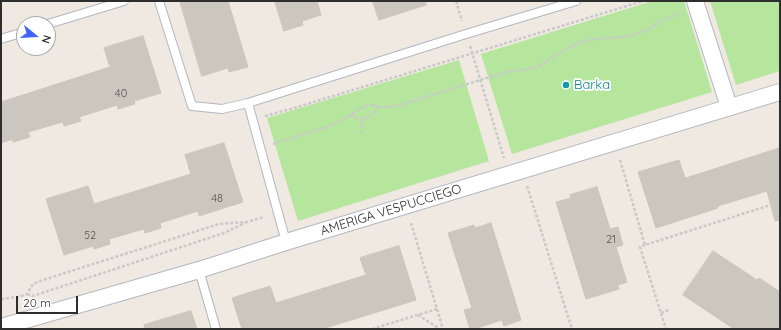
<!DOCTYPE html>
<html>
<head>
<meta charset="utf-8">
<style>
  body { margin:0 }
  #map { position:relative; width:781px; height:330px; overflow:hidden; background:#efe9e1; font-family:Quicksand,sans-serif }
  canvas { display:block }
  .frame { position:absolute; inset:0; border:2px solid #2e2e2e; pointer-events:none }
  .north { position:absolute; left:16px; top:16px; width:40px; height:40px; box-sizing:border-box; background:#fff; border:1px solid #ababab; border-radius:50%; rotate:108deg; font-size:11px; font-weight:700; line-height:16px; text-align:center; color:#2e2e2e }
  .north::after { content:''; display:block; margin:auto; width:14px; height:18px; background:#4264fb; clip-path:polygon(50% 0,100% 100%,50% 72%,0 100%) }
  .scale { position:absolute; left:16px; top:296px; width:62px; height:18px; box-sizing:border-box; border:2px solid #2e2e2e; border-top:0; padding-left:5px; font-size:12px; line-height:14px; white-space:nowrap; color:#2e2e2e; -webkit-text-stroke:3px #fff; paint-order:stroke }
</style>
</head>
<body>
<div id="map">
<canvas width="781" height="330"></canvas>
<div class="frame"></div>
<div class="north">N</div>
<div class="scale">20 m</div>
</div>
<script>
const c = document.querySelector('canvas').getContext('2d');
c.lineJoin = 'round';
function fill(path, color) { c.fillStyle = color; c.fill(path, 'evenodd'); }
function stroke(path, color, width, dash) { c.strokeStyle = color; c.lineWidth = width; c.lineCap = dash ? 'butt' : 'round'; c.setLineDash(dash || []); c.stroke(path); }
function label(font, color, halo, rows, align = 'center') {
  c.font = font + ' Quicksand,sans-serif'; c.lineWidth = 3.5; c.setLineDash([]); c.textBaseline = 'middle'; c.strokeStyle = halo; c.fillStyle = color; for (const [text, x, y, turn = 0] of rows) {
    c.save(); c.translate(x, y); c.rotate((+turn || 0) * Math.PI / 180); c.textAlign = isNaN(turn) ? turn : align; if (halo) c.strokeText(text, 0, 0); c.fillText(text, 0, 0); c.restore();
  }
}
fill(new Path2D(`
  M 652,1 L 684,1 L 712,92 L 512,154 L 481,54 Z
  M 710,1 L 780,1 L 780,71 L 736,85 Z
  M 459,60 L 489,161 L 298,221 L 267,118 Z`), '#b6e59e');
const building = new Path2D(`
  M 180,1 L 228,1 L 248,67 L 229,72 L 228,68 L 202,76 Z
  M 275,1 L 317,1 L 321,15 L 302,21 L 303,25 L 284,31 Z
  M 373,1 L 426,1 L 426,5 L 379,20 Z
  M 143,36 L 161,93 L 134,101 L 135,104 L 118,109 L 117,105 L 79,117 L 81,121 L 64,126 L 63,122 L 28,132 L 30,137 L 13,142 L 13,139 L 1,143 L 1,102 L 110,67 L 104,48 Z
  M 224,143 L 243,202 L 199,216 L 198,211 L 160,223 L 161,228 L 145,233 L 144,229 L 109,239 L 110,244 L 94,249 L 93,246 L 64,255 L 46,199 L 88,186 L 94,204 L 191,174 L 185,155 Z
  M 780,148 L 780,220 L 775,221 L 767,191 L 718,206 L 718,208 L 656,228 L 638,172 L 679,160 L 685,178 Z
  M 597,187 L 610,229 L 618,227 L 623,245 L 616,247 L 627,282 L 618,285 L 619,289 L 586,299 L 556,202 L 571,198 L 570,195 Z
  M 491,223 L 521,320 L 504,326 L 502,320 L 474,329 L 470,329 L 464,310 L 472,308 L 448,233 L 474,225 L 475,228 Z
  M 399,246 L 416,300 L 322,329 L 242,329 L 232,298 L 270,286 L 276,303 L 366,275 L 360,258 Z
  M 713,251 L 757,280 L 759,278 L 780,292 L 780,329 L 734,329 L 683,295 Z
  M 191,311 L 197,329 L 145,329 L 144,325 Z`);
fill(building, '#cbc7bf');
stroke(building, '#cbc5ba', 1);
const lane = new Path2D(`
  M 159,1 L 192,106 L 222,109 L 248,103 L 466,34 L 576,1
  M 48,24 L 124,1
  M 1,39 L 24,32
  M 248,103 L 286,242
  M 199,270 L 216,329`);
const street = new Path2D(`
  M 695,1 L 729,107
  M 1,327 L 199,270 L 286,242 L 780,92`);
stroke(lane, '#b4b7c1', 10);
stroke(street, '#b4b7c1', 18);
stroke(new Path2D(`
  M 456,1 L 462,21
  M 470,46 L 504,158
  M 351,115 C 362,122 372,118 378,107
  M 265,116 L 291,109 L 643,1
  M 361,133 L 362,119
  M 273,144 L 330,126 L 351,115 L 359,109 L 366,106 L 373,105 L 378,107 L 388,107 L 400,105 L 480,80 L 511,71 L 524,70 L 538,67 L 553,57 L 570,47 L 584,41 L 601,38 L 616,38 L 634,35 L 647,30 L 661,21 L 680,13
  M 620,160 L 645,245 L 780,202
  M 527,186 L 572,329
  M 411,223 L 443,329
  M 645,245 L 640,247 L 666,329
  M 27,294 L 33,296 L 45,292 L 224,233 L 245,223
  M 1,299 L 18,297 L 27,294 L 33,284 L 43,280 L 219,224 L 247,222 L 264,217
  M 661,313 L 669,310
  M 418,315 L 440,329
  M 372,329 L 437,309`), '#c9c9c9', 2.5, [3, 2]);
stroke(lane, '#fff', 8);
stroke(street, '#fff', 16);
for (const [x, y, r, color] of [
  [566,85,4,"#0f9aa8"]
]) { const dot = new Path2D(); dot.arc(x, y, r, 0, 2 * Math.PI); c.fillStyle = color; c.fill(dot); stroke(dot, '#fff', 1.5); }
label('11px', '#555452', null, [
  ["40",121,94],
  ["48",217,199],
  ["52",90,236],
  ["21",611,240]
]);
label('13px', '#0d838f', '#fff', [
  ["Barka",574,85]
], 'left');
label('13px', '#2e2e2e', '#fff', [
  ["AMERIGA VESPUCCIEGO",391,210,-17]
]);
</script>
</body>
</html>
